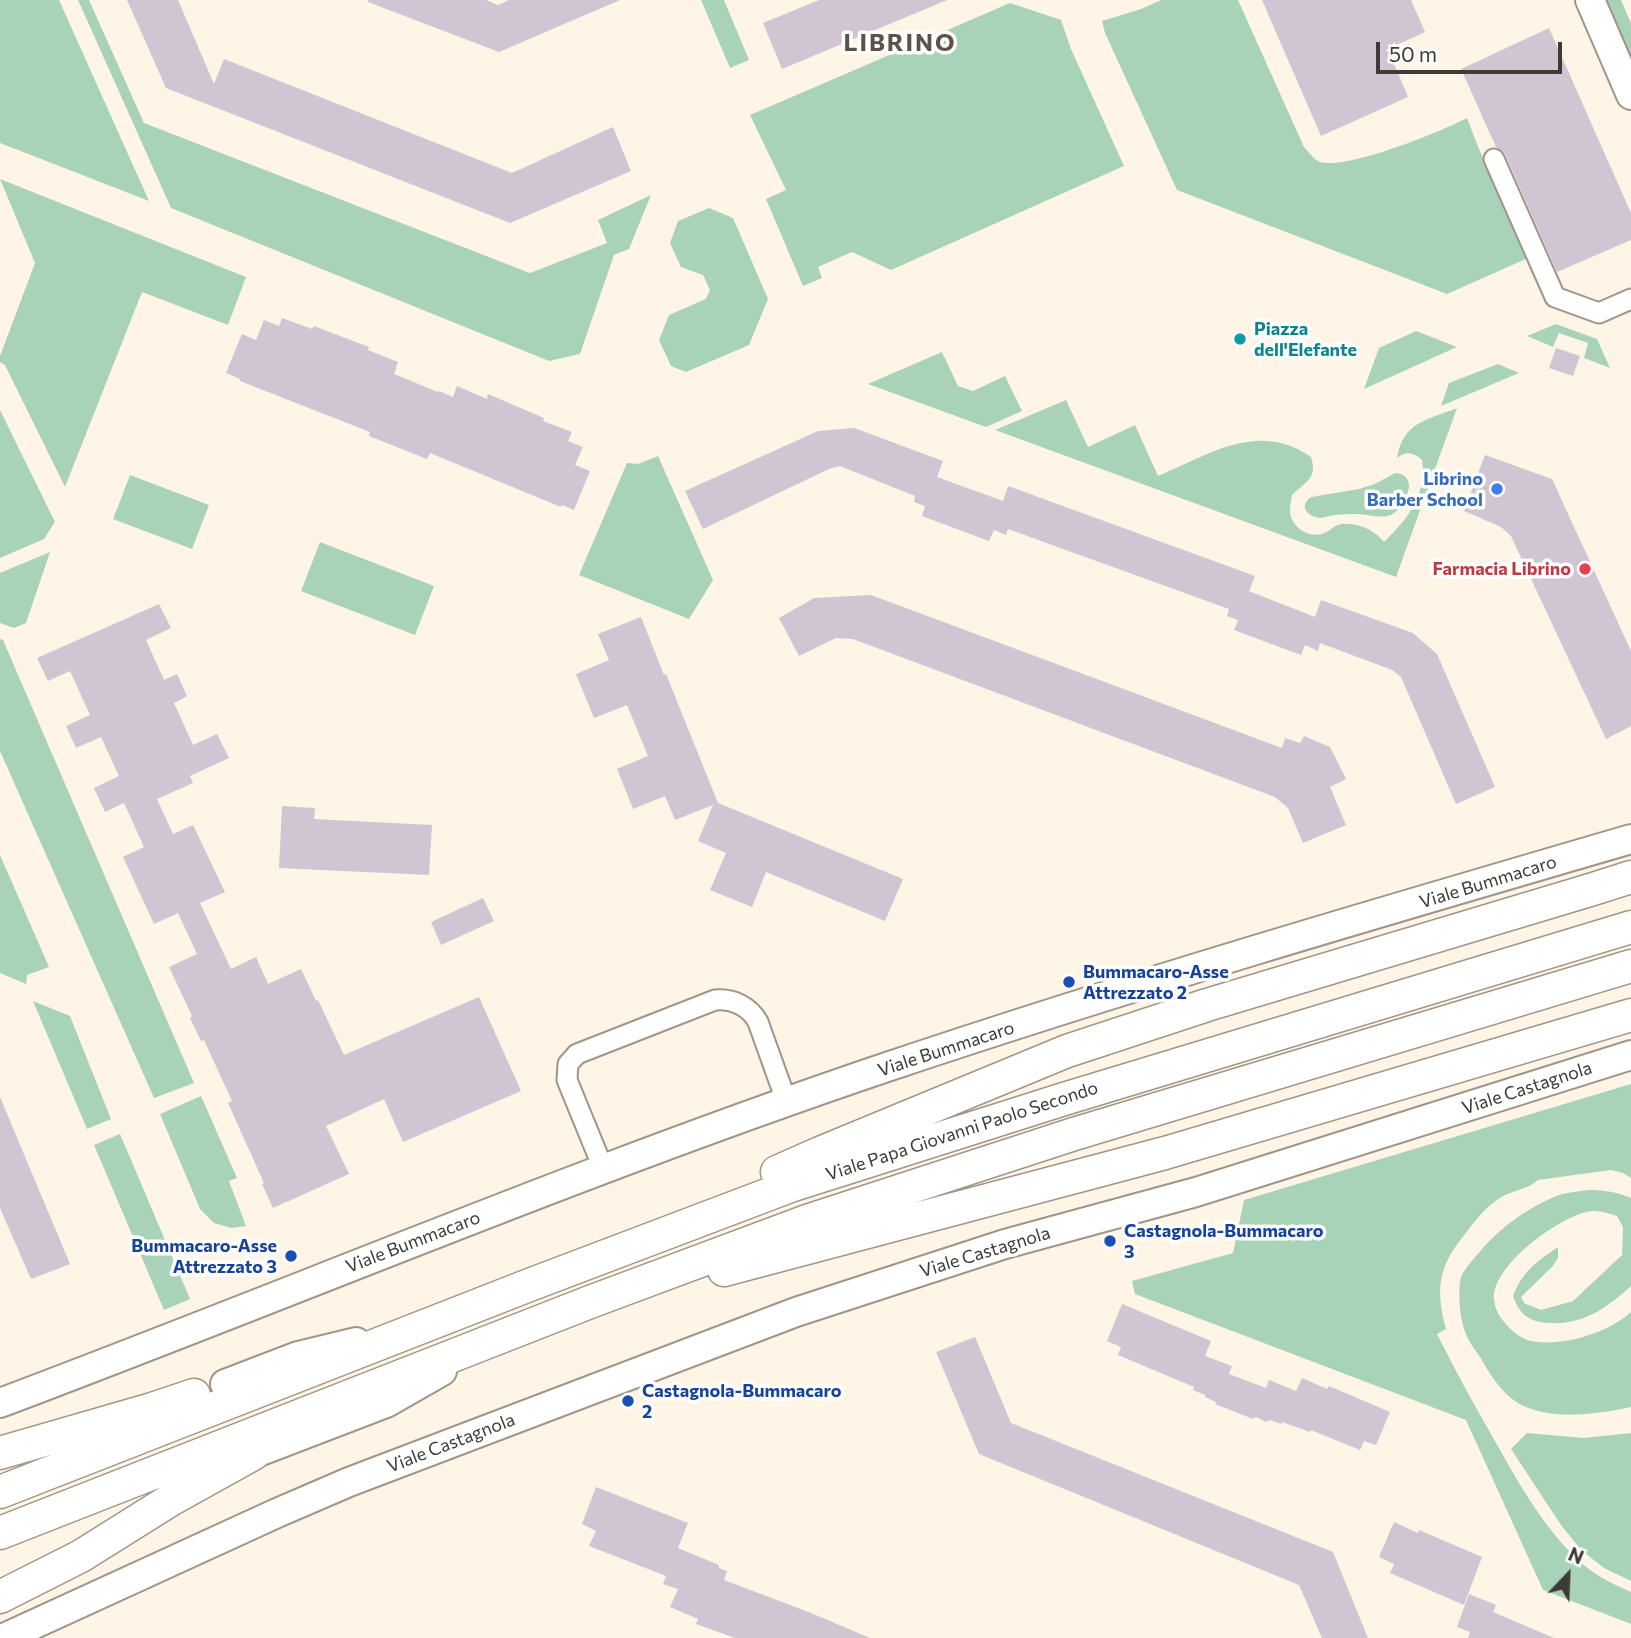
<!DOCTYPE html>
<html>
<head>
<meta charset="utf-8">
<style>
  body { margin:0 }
  #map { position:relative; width:1631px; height:1638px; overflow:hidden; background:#fef5e6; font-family:Commissioner,sans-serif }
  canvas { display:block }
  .north { position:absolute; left:1533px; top:1540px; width:70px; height:70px; -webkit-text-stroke:5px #fff; paint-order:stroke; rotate:23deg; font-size:19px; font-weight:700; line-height:28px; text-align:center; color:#3e3a34 }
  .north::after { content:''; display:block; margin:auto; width:24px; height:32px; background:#3e3a34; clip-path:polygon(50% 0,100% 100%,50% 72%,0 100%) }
  .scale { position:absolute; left:1376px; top:42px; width:186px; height:32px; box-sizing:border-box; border:4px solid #3e3a34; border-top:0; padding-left:9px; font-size:21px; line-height:24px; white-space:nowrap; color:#3e3a34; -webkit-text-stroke:5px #fff; paint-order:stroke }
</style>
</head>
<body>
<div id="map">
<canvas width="1631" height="1638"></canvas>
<div class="north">N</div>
<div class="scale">50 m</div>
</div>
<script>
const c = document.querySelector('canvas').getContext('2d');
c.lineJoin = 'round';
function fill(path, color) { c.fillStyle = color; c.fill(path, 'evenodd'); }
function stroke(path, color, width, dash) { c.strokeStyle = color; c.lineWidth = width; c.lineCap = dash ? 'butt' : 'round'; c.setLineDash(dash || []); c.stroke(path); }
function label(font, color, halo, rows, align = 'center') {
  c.font = font + ' Commissioner,sans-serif'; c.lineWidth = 7; c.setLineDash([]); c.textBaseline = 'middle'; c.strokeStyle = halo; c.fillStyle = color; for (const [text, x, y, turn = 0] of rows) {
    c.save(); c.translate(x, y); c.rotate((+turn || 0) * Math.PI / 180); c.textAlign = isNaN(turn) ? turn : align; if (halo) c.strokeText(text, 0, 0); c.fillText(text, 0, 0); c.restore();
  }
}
fill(new Path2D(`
  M 0,0 L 59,0 L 149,201 L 0,143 Z
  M 78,0 L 89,0 L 144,123 L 530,273 L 607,243 L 598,220 L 651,195 L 629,249 L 614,255 L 580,354 L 549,361 L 171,208 Z
  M 701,0 L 724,0 L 749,60 L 730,68 Z
  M 1161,0 L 1238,0 L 1304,147 C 1309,152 1314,160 1320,162 C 1347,170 1440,132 1467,118 L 1479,149 L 1528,258 L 1447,294 L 1177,190 L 1105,33 L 1102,21 L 1141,9 Z
  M 1606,0 L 1621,0 L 1631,23 L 1631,57 Z
  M 1010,3 L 1061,20 L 1071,49 L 1124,166 L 891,270 L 852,252 L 818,267 L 822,278 L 803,286 L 766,199 L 786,190 L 750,115 Z
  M 0,179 L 246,277 L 228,325 L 142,292 L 65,487 L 5,365 L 0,362 L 0,356 L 35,263 Z
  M 709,208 L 733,218 L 768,299 L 749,345 L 686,372 L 671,366 L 659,340 L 669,315 L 706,299 L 710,290 L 703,275 L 681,267 L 670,243 L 678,221 Z
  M 1556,324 L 1597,339 L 1610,368 L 1584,358 L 1588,343 L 1559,333 L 1553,347 L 1527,336 Z
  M 1416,331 L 1457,347 L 1364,389 L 1379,348 Z
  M 942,352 L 958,386 L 973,391 L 1005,376 L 1022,411 L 986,427 L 868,384 Z
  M 1498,364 L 1519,373 L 1441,406 L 1449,383 Z
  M 1066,400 L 1088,447 L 1135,425 L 1158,476 C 1208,455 1259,420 1311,457 C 1318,479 1305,482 1292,495 C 1291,502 1289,510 1291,517 C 1296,530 1309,537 1322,534 C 1329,532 1334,525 1341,524 C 1357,522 1375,530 1384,542 C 1407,520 1428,493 1422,460 C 1413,452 1406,451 1397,458 C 1403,422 1427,420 1457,408 L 1396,577 L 995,430 Z
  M 0,410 L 55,522 L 44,539 L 0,558 Z
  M 658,456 L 713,580 L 689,619 L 579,575 L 627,463 L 638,464 Z
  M 1395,473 C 1402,473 1409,477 1409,486 C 1409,490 1406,497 1404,501 C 1392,524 1377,515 1357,514 C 1350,514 1342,514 1335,515 C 1327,516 1321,520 1313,516 C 1303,512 1302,503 1311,497 L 1359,489 L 1375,484 Z
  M 130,475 L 209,505 L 192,549 L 113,519 Z
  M 320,542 L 434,586 L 415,635 L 301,591 Z
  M 50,552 L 26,623 L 14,628 L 0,623 L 0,573 Z
  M 0,639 L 3,640 L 194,1083 L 154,1098 L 0,751 Z
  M 0,855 L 49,967 L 27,975 L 26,984 L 0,973 Z
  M 33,1001 L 70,1016 L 111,1119 L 87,1129 Z
  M 1631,1084 L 1631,1178 L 1623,1173 L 1611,1170 L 1538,1180 C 1527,1190 1512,1190 1500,1198 C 1487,1206 1478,1217 1469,1229 C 1440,1264 1434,1284 1446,1329 L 1437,1334 C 1454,1368 1472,1401 1491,1434 C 1517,1480 1549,1540 1593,1572 C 1604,1580 1618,1586 1631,1592 L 1631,1624 L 1543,1590 L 1466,1420 L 1135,1294 L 1132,1281 L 1233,1253 L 1244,1200 Z
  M 201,1096 L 237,1178 L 229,1181 L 246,1226 L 231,1228 L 214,1223 L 200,1209 L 160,1114 Z
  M 120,1134 L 190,1299 L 164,1310 L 94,1145 Z
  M 1589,1190 C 1604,1190 1617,1192 1631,1198 L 1631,1286 C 1607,1308 1583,1325 1549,1323 C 1529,1322 1519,1314 1513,1296 C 1522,1272 1537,1261 1558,1247 L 1558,1258 L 1553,1266 L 1521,1297 L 1524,1303 L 1541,1310 L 1573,1301 L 1622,1255 L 1623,1227 L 1617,1216 C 1608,1213 1596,1209 1586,1212 C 1557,1219 1491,1266 1494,1300 C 1495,1308 1499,1317 1505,1323 C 1511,1330 1521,1339 1531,1341 C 1562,1347 1608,1333 1631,1312 L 1631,1407 C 1598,1414 1558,1420 1526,1407 C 1504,1398 1491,1376 1480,1357 C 1475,1350 1469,1342 1466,1334 C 1460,1321 1458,1297 1460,1282 C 1461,1272 1471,1262 1477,1255 C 1499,1228 1529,1206 1562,1194 C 1571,1192 1580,1191 1589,1190 Z
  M 1527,1433 L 1583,1438 L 1631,1433 L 1631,1581 L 1604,1568 L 1581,1550 L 1561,1525 L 1511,1449 Z`), '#a9d3b9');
fill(new Path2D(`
  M 127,0 L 178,0 L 214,84 L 224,59 L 512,173 L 613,127 L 631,171 L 510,223 L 166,88 Z
  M 368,0 L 486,0 L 498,5 L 509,0 L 620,0 L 499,52 L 368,2 Z
  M 819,0 L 947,0 L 782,69 L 763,23 Z
  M 1262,0 L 1411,0 L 1425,32 L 1388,49 L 1408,97 L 1321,136 Z
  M 1549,28 L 1631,213 L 1631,240 L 1557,272 L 1505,154 L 1502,150 L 1496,147 L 1461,69 Z
  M 282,318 L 312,329 L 314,326 L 369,347 L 368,350 L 398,362 L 394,374 L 438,392 L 439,391 L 453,397 L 457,386 L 487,399 L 488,394 L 544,418 L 543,421 L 572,432 L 568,441 L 583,447 L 575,465 L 590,471 L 574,510 L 562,505 L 561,507 L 430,453 L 427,459 L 369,436 L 370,432 L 240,381 L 240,379 L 226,373 L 242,334 L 256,340 L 264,320 L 279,326 Z
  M 1556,348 L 1580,356 L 1573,376 L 1549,368 Z
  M 854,428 L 943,461 L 937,477 L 1003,501 L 1008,486 L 1255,576 L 1249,591 L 1315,617 L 1321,600 L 1413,633 L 1437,654 L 1495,787 L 1456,804 L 1401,677 L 1392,670 L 1320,643 L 1318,651 L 1305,645 L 1301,655 L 1234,630 L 1238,620 L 1227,616 L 1229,609 L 1008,529 L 1006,535 L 994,530 L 989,541 L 922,516 L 925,506 L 914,502 L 915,496 L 840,466 L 829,469 L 703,529 L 685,491 L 818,431 Z
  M 1485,455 L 1552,479 L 1631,651 L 1631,726 L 1606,739 L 1511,536 L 1501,527 L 1464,511 Z
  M 871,595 L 1282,748 L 1285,738 L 1300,743 L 1304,736 L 1330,747 L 1346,779 L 1330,787 L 1346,825 L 1303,843 L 1288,808 L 1275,797 L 853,639 L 836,638 L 799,656 L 779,618 L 814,598 Z
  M 159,604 L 171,628 L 146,640 L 164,680 L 177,674 L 187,696 L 174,703 L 193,745 L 217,734 L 229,758 L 190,776 L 193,783 L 157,799 L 173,834 L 193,825 L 225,892 L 200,903 L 231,969 L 256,957 L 268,984 L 301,969 L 316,1001 L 318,1000 L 344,1055 L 479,997 L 521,1091 L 403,1142 L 384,1099 L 326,1126 L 349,1174 L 273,1208 L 262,1184 L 264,1183 L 228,1103 L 232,1101 L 204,1040 L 201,1041 L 190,1018 L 192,1016 L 169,967 L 197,954 L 178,913 L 154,924 L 123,857 L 144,847 L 124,803 L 105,812 L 94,788 L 119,776 L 101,737 L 76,748 L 66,726 L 90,715 L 70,671 L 48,681 L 37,658 Z
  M 641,617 L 664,675 L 666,674 L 718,803 L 903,879 L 885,921 L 766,872 L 752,907 L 710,890 L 726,853 L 698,841 L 713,805 L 675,820 L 665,796 L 633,809 L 617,769 L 648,756 L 627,705 L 594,718 L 576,674 L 609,660 L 598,634 Z
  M 282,806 L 315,808 L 314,819 L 432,825 L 429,875 L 279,868 Z
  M 483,898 L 494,921 L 441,945 L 431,922 Z
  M 0,1097 L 70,1264 L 31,1279 L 0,1208 Z
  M 1122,1304 L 1211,1341 L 1205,1356 L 1232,1366 L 1229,1374 L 1266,1388 L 1269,1380 L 1296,1391 L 1302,1378 L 1327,1389 L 1329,1386 L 1390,1412 L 1376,1445 L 1364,1441 L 1360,1450 L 1311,1430 L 1310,1432 L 1282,1422 L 1281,1424 L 1270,1420 L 1266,1422 L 1256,1417 L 1253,1419 L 1215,1404 L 1216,1402 L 1205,1397 L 1205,1395 L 1193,1390 L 1194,1387 L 1118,1355 L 1121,1347 L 1107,1341 Z
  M 975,1337 L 1011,1423 L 1333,1552 L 1368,1638 L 1322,1638 L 1299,1585 L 979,1454 L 936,1352 Z
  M 596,1487 L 688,1523 L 678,1548 L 719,1565 L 719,1568 L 727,1571 L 724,1580 L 811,1613 L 870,1638 L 735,1638 L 696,1624 L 698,1619 L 670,1607 L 678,1589 L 663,1584 L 666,1576 L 589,1546 L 596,1531 L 582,1524 Z
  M 1394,1522 L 1418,1533 L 1419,1530 L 1482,1557 L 1464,1605 L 1390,1573 L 1394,1564 L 1379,1557 Z
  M 1469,1594 L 1496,1605 L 1493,1612 L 1554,1638 L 1468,1638 L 1470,1632 L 1457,1627 Z`), '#cfc5d3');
const street = new Path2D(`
  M 1494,159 L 1555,297 L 1599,313 L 1631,299
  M 603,1168 L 567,1080 L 568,1064 L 577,1054 L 715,1000 C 733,998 750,1007 758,1022 L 787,1103`);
const secondary = new Path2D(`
  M 1590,0 L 1631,95
  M 225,1384 L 298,1356 L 356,1342
  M 0,1403 C 295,1292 585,1169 884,1068 C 1131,985 1381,912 1631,839
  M 253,1454 L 386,1403 L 442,1371
  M 4,1638 L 277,1513 L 349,1482 L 796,1312 L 1005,1244 L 1196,1192 L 1631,1055`);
const primary = new Path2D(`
  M 777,1172 L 820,1153 L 1067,1051 L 1207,1005 L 1590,890 L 1631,877
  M 724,1270 L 1165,1153 L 1631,1015
  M 0,1453 L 152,1409 L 194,1395
  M 0,1492 L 532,1284 L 793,1185 L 1064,1099 L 1631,927
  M 0,1533 L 590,1302 L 807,1221 L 1074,1134 L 1631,966
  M 0,1597 L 81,1556 L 172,1499 L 253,1454`);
stroke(street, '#9f9688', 23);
stroke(secondary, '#9f9688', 32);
stroke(primary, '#9f9688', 35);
stroke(street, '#fff', 19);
stroke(secondary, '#fff', 28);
stroke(primary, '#fff', 32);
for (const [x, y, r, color] of [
  [1240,339,7,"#0f9aa8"],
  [1497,489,7,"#3f7fe0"],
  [1585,569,7,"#e0444e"],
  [1069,982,7,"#1a4fb4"],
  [1110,1241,7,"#1a4fb4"],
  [291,1256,7,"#1a4fb4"],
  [628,1401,7,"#1a4fb4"]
]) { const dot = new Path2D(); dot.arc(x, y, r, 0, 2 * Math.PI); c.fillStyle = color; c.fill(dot); stroke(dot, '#fff', 2.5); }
label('bold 18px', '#0d838f', '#fff', [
  ["Piazza",1254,329],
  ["dell'Elefante",1254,350]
], 'left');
label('bold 18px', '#366cbe', '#fff', [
  ["Librino",1483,479],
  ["Barber School",1483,500]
], 'right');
label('bold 18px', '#be3a42', '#fff', [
  ["Farmacia Librino",1571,569]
], 'right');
label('18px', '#3e3a34', '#fff', [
  ["Viale Bummacaro",1488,882,-17],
  ["Viale Bummacaro",946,1049,-18],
  ["Viale Castagnola",1527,1088,-18],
  ["Viale Papa Giovanni Paolo Secondo",962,1131,-18],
  ["Viale Bummacaro",413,1242,-21],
  ["Viale Castagnola",985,1252,-17],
  ["Viale Castagnola",451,1443,-21]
]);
label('bold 18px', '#164399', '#fff', [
  ["Bummacaro-Asse",1083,972],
  ["Attrezzato 2",1083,993],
  ["Castagnola-Bummacaro",1124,1231],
  ["3",1124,1252],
  ["Bummacaro-Asse",277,1246,"right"],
  ["Attrezzato 3",277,1267,"right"],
  ["Castagnola-Bummacaro",642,1391],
  ["2",642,1412]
], 'left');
c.letterSpacing = '2px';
label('bold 24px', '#5b5347', '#fff', [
  ["LIBRINO",900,43]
]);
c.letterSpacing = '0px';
</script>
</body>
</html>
